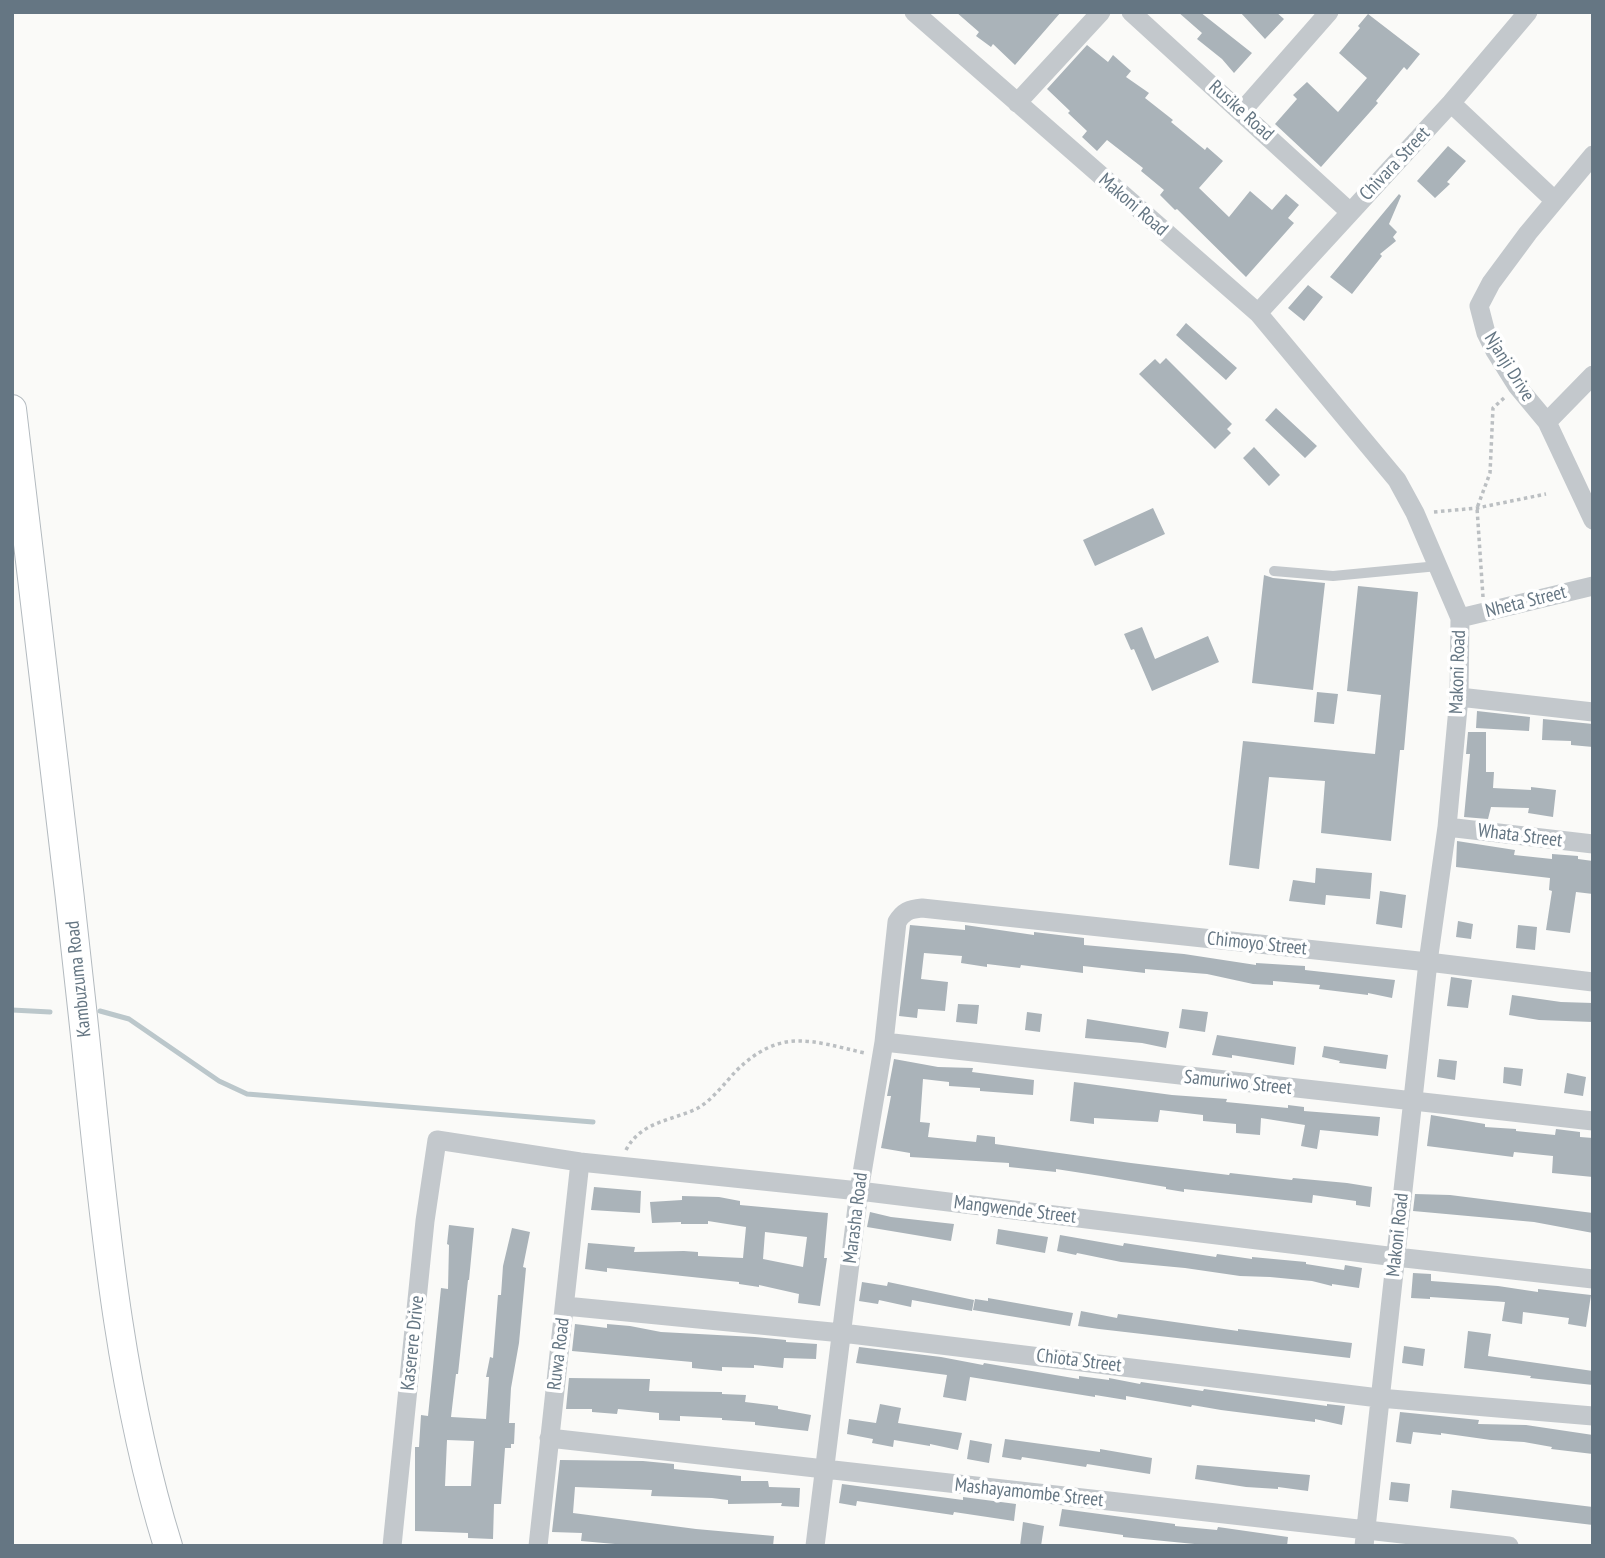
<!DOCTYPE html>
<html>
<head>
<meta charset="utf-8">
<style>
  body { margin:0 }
  #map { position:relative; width:1605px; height:1558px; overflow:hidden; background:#fafaf8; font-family:"PT Sans Narrow",sans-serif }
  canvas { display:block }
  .frame { position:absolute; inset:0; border:14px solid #657683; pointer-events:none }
</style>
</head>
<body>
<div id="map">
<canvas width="1605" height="1558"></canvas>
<div class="frame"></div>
</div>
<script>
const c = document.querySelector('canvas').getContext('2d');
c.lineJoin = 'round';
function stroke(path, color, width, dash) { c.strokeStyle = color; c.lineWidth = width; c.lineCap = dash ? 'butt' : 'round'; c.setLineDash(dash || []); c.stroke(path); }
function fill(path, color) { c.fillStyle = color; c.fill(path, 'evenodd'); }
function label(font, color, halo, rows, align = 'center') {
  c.font = font + ' "PT Sans Narrow",sans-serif'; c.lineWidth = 7; c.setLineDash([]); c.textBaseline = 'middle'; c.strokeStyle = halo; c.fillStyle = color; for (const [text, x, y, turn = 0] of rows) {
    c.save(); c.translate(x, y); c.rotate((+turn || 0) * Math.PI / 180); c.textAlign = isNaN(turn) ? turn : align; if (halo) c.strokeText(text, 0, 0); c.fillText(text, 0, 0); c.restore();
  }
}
stroke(new Path2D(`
  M 12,1010 L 50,1012
  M 100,1011 L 129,1019 L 219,1081 L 247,1094 L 593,1122`), '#bbc7cb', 5);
fill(new Path2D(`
  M 956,12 L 1061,12 L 1015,65 L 993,44 L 991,47 L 976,36 L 979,32 Z
  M 1178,12 L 1200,12 L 1252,53 L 1234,73 L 1222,59 L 1197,39 L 1202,33 Z
  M 1240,12 L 1276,12 L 1284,19 L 1265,39 Z
  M 1368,14 L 1420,54 L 1407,70 L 1404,67 L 1376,101 L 1378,103 L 1321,167 L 1275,124 L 1297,99 L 1293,95 L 1307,82 L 1338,112 L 1367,78 L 1339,53 L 1360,28 L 1358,26 Z
  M 1087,45 L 1108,62 L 1113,55 L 1131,71 L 1126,77 L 1149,93 L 1145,98 L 1173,120 L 1171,122 L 1205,150 L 1207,147 L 1223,161 L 1199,188 L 1229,217 L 1250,191 L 1272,210 L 1286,194 L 1299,205 L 1288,218 L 1294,223 L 1246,277 L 1177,209 L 1175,210 L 1160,195 L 1164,190 L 1141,171 L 1143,168 L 1107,140 L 1097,151 L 1082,137 L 1087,131 L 1068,113 L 1070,111 L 1047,89 Z
  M 1448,146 L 1466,161 L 1447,182 L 1450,184 L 1435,198 L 1417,181 Z
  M 1399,194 L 1401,196 L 1389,224 L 1397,232 L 1393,237 L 1396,241 L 1380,254 L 1382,256 L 1352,294 L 1330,277 Z
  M 1308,285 L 1323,297 L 1304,321 L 1288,308 Z
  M 1186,323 L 1237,368 L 1226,380 L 1176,335 Z
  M 1166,358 L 1232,424 L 1227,429 L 1231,433 L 1215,449 L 1139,374 L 1155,359 L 1160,364 Z
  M 1276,408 L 1317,446 L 1305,458 L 1265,420 Z
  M 1254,447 L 1280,475 L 1269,486 L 1243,458 Z
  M 1153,508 L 1165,534 L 1095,566 L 1083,540 Z
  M 1264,575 L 1273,578 L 1325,583 L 1313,690 L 1252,683 Z
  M 1358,586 L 1418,592 L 1404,750 L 1400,750 L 1391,841 L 1321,833 L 1325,781 L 1269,777 L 1259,869 L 1229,865 L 1243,741 L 1375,754 L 1381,695 L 1347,691 Z
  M 1142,627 L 1155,659 L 1208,636 L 1219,662 L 1152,691 L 1134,649 L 1131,650 L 1124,634 Z
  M 1317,692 L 1338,694 L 1334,724 L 1314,722 Z
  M 1477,711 L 1530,717 L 1529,731 L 1476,728 Z
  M 1543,719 L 1593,724 L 1593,747 L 1571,745 L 1571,741 L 1542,740 Z
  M 1468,732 L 1486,732 L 1486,772 L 1494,772 L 1493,788 L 1531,790 L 1531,787 L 1556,790 L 1553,817 L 1528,813 L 1529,808 L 1491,807 L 1488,819 L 1464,817 L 1470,754 L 1466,754 Z
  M 1457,841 L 1515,850 L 1514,855 L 1552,859 L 1552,854 L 1578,856 L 1578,859 L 1593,861 L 1593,894 L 1576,892 L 1570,933 L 1546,930 L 1552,891 L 1549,890 L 1550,878 L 1456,867 Z
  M 1316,868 L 1372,873 L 1370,899 L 1326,895 L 1325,905 L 1289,901 L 1293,880 L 1315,883 Z
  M 1380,891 L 1406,895 L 1402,928 L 1376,924 Z
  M 1458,921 L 1473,924 L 1471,939 L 1456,937 Z
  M 910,925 L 965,930 L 965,925 L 1034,935 L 1034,932 L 1084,938 L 1084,945 L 1184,954 L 1256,965 L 1256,963 L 1305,966 L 1305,970 L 1395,980 L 1392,998 L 1368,993 L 1368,995 L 1319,989 L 1320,985 L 1273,981 L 1273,985 L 1253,984 L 1207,974 L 1145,969 L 1145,973 L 1083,966 L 1083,973 L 1021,965 L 1020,968 L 987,964 L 987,967 L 961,963 L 962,956 L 924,953 L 921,979 L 948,982 L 945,1011 L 918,1009 L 917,1018 L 899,1016 Z
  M 1518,925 L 1537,927 L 1535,950 L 1516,948 Z
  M 1451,977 L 1472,980 L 1468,1008 L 1447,1006 Z
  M 1512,995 L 1561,1002 L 1593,1003 L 1593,1022 L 1539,1020 L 1509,1015 Z
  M 958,1004 L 979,1005 L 977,1024 L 956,1022 Z
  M 1182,1009 L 1208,1012 L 1205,1032 L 1179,1028 Z
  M 1027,1012 L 1042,1014 L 1040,1032 L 1025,1030 Z
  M 1087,1019 L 1169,1032 L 1166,1048 L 1142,1043 L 1085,1038 Z
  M 1217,1035 L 1296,1047 L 1294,1065 L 1232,1055 L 1232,1058 L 1212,1055 Z
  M 1324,1046 L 1388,1055 L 1386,1069 L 1339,1063 L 1340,1061 L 1322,1057 Z
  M 894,1059 L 938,1067 L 973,1068 L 972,1072 L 1034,1080 L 1033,1095 L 980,1091 L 980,1088 L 949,1086 L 949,1082 L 923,1079 L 920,1122 L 930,1123 L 928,1137 L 976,1142 L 977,1135 L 995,1137 L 995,1144 L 1131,1163 L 1229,1175 L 1230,1173 L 1292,1180 L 1293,1178 L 1347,1183 L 1372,1187 L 1370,1207 L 1356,1205 L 1356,1201 L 1313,1195 L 1312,1203 L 1184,1189 L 1184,1192 L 1166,1189 L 1166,1187 L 1101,1176 L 1056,1169 L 1056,1172 L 1009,1167 L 1009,1163 L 910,1157 L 910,1153 L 881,1148 L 891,1096 L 887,1096 Z
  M 1439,1059 L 1457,1061 L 1455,1080 L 1437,1077 Z
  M 1504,1067 L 1523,1069 L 1521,1086 L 1503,1083 Z
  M 1567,1073 L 1586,1077 L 1583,1096 L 1564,1093 Z
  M 1074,1082 L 1172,1095 L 1227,1099 L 1226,1102 L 1288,1108 L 1288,1105 L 1304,1107 L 1304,1111 L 1380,1117 L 1378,1136 L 1320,1130 L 1317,1149 L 1301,1146 L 1305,1125 L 1261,1118 L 1260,1135 L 1236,1133 L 1236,1124 L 1203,1121 L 1203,1115 L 1160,1110 L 1158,1122 L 1094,1118 L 1094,1124 L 1070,1121 Z
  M 1431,1115 L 1485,1124 L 1485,1127 L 1516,1129 L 1516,1131 L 1555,1135 L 1556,1129 L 1580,1132 L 1580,1137 L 1593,1138 L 1593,1177 L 1552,1173 L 1553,1156 L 1514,1152 L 1513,1157 L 1427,1146 Z
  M 594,1187 L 641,1191 L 640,1213 L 591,1210 Z
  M 1415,1194 L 1450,1195 L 1593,1213 L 1593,1233 L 1534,1222 L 1413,1211 Z
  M 682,1196 L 719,1197 L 740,1201 L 740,1205 L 828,1213 L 824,1258 L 827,1258 L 820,1306 L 798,1303 L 799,1294 L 759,1285 L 759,1287 L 739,1284 L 739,1282 L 607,1268 L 607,1272 L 585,1269 L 588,1243 L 635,1247 L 634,1252 L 684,1251 L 698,1252 L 698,1256 L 743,1258 L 746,1227 L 708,1221 L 708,1224 L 681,1224 L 681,1222 L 652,1223 L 650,1202 L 682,1200 ZM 765,1232 L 807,1237 L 803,1267 L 763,1259 Z
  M 870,1212 L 891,1217 L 954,1224 L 951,1241 L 867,1227 Z
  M 449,1225 L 474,1228 L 469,1280 L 468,1280 L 458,1374 L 456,1374 L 451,1417 L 486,1419 L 489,1377 L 486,1377 L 490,1357 L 493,1358 L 498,1295 L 501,1295 L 503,1266 L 512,1228 L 530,1232 L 523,1267 L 526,1268 L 519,1343 L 511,1388 L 509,1423 L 515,1423 L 514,1444 L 511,1444 L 511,1448 L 505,1448 L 501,1504 L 494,1504 L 493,1539 L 468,1538 L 468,1533 L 415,1531 L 415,1447 L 419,1447 L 421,1415 L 428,1416 L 441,1288 L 448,1289 L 449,1245 L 447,1244 ZM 447,1440 L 474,1441 L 471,1486 L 445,1486 Z
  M 998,1229 L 1048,1237 L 1045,1253 L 996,1244 Z
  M 1060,1235 L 1123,1246 L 1124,1243 L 1216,1257 L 1217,1254 L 1252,1259 L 1252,1257 L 1306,1262 L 1306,1264 L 1344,1270 L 1345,1265 L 1362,1268 L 1359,1288 L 1332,1284 L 1332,1286 L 1312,1281 L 1270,1277 L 1240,1276 L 1185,1268 L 1121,1262 L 1077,1253 L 1076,1255 L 1057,1251 Z
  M 1413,1273 L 1431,1274 L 1431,1281 L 1498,1286 L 1538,1292 L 1538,1289 L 1591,1295 L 1586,1327 L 1568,1324 L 1569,1318 L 1523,1312 L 1522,1324 L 1502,1321 L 1505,1302 L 1430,1297 L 1430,1299 L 1411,1298 Z
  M 862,1282 L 887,1286 L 888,1282 L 974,1300 L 972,1311 L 912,1300 L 911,1307 L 879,1300 L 878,1304 L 859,1301 Z
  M 988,1298 L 1073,1313 L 1070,1326 L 973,1310 L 975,1299 L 988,1301 Z
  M 1081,1311 L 1117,1318 L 1118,1314 L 1238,1331 L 1238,1329 L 1352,1343 L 1350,1358 L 1099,1329 L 1078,1326 Z
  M 575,1324 L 607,1328 L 607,1324 L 630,1326 L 661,1332 L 755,1337 L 786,1340 L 786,1342 L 817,1344 L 816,1359 L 784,1358 L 783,1368 L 754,1365 L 754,1368 L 722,1367 L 722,1371 L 692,1368 L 692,1362 L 572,1351 Z
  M 1468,1331 L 1491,1334 L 1488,1356 L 1593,1371 L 1593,1385 L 1530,1378 L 1531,1376 L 1464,1368 Z
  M 1404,1346 L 1425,1349 L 1423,1366 L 1402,1363 Z
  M 859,1347 L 941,1357 L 983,1365 L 984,1363 L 1079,1379 L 1079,1376 L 1109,1380 L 1109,1378 L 1140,1384 L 1141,1382 L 1203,1391 L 1204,1389 L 1327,1406 L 1327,1404 L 1345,1406 L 1342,1425 L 1315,1419 L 1315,1422 L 1221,1410 L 1192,1405 L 1191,1407 L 1126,1396 L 1126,1400 L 1095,1395 L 1095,1397 L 970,1377 L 966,1401 L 943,1397 L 947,1375 L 856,1363 Z
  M 569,1378 L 650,1379 L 649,1391 L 722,1392 L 722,1394 L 746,1395 L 745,1402 L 778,1406 L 778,1409 L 811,1415 L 808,1431 L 755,1425 L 755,1422 L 722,1420 L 722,1418 L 680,1416 L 680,1421 L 659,1420 L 659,1413 L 618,1409 L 617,1414 L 592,1412 L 592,1409 L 566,1409 Z
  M 880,1404 L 901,1408 L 898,1423 L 962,1433 L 958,1450 L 930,1444 L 930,1446 L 894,1440 L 893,1447 L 872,1443 L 873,1439 L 847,1434 L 849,1419 L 876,1423 Z
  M 1400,1412 L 1479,1420 L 1478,1424 L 1526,1425 L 1593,1435 L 1593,1454 L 1551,1449 L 1552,1447 L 1524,1442 L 1491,1440 L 1441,1433 L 1441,1435 L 1413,1432 L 1411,1444 L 1396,1442 Z
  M 1005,1439 L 1100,1452 L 1100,1449 L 1152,1458 L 1150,1474 L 1087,1464 L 1086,1467 L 1022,1457 L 1021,1460 L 1002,1457 Z
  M 970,1440 L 992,1444 L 989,1463 L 967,1459 Z
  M 560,1460 L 643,1461 L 674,1464 L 674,1469 L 741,1476 L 741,1481 L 768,1481 L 769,1487 L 800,1488 L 799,1507 L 781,1506 L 782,1503 L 728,1504 L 728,1500 L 712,1498 L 651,1496 L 652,1490 L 575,1487 L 573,1513 L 696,1529 L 774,1536 L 773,1546 L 615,1546 L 615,1544 L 581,1541 L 582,1533 L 552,1532 Z
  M 1197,1465 L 1310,1475 L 1308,1491 L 1278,1487 L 1278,1489 L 1246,1487 L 1195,1479 Z
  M 1391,1482 L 1410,1484 L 1408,1502 L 1389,1500 Z
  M 842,1484 L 963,1500 L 963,1497 L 1016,1504 L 1014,1521 L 954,1512 L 953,1515 L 857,1501 L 856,1506 L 839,1503 Z
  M 1452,1490 L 1593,1507 L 1593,1525 L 1450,1508 Z
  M 1062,1509 L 1175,1524 L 1175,1526 L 1217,1530 L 1218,1527 L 1288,1537 L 1287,1546 L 1215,1546 L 1123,1537 L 1123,1535 L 1059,1526 Z
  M 1023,1522 L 1044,1526 L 1041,1546 L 1020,1546 Z`), '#aab3b9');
const secondary = new Path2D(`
  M 12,409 C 37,611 61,814 83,1017 C 102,1193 115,1375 168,1546`);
stroke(secondary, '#b3babf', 30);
stroke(new Path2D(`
  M 1434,512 L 1477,508 L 1546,494
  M 1483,597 L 1477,508 L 1490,473 L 1493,408 L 1504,398
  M 626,1150 C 641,1121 672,1121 698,1108 C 712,1100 725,1083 736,1071 C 781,1027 811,1041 865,1053`), '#bbbfc2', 3.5, [3.5, 3.5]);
stroke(new Path2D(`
  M 1274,571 L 1333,576 L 1438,566`), '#c3c8cc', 10);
stroke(new Path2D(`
  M 914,12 L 1258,313 L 1397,480 L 1415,513 L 1460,618 L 1459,697 L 1447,827 L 1428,962 L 1364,1546
  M 1131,12 L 1350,212
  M 1017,103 L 1101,12
  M 1451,103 L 1553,199
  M 1242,111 L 1329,12
  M 1593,155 L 1528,233 L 1491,283 L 1479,306 L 1486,333 L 1495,351 L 1517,386 L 1547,422 L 1593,520
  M 1258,313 L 1451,103 L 1528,12
  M 1547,422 L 1593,375
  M 1460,618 L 1593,586
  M 1459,697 L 1593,712
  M 1447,827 L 1593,844
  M 884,1042 L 1593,1121
  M 565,1306 L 842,1333 L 1379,1398 L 1593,1416
  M 549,1438 L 1509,1546
  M 392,1546 L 425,1221 L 437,1140 L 580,1162 L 859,1191 L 1396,1257 L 1593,1279
  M 538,1546 L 580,1162
  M 815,1546 L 859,1191 L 884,1042 L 897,922 C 903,912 909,909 922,908 L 1428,962 L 1593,982`), '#c3c8cc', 19);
stroke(secondary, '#fff', 28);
label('19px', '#657683', '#fff', [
  ["Rusike Road",1241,111,42],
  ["Chivara Street",1395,164,-47],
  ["Makoni Road",1133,205,41],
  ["Njanji Drive",1509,367,58],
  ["Nheta Street",1526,602,-14],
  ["Makoni Road",1458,672,-88],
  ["Whata Street",1520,836,7],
  ["Chimoyo Street",1257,944,6],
  ["Kambuzuma Road",79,979,-96],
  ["Samuriwo Street",1238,1083,6],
  ["Mangwende Street",1015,1210,7],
  ["Marasha Road",856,1218,-83],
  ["Makoni Road",1398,1235,-84],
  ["Kaserere Drive",413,1343,-84],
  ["Ruwa Road",559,1354,-83],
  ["Chiota Street",1079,1361,7],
  ["Mashayamombe Street",1029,1493,6]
]);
</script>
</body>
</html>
